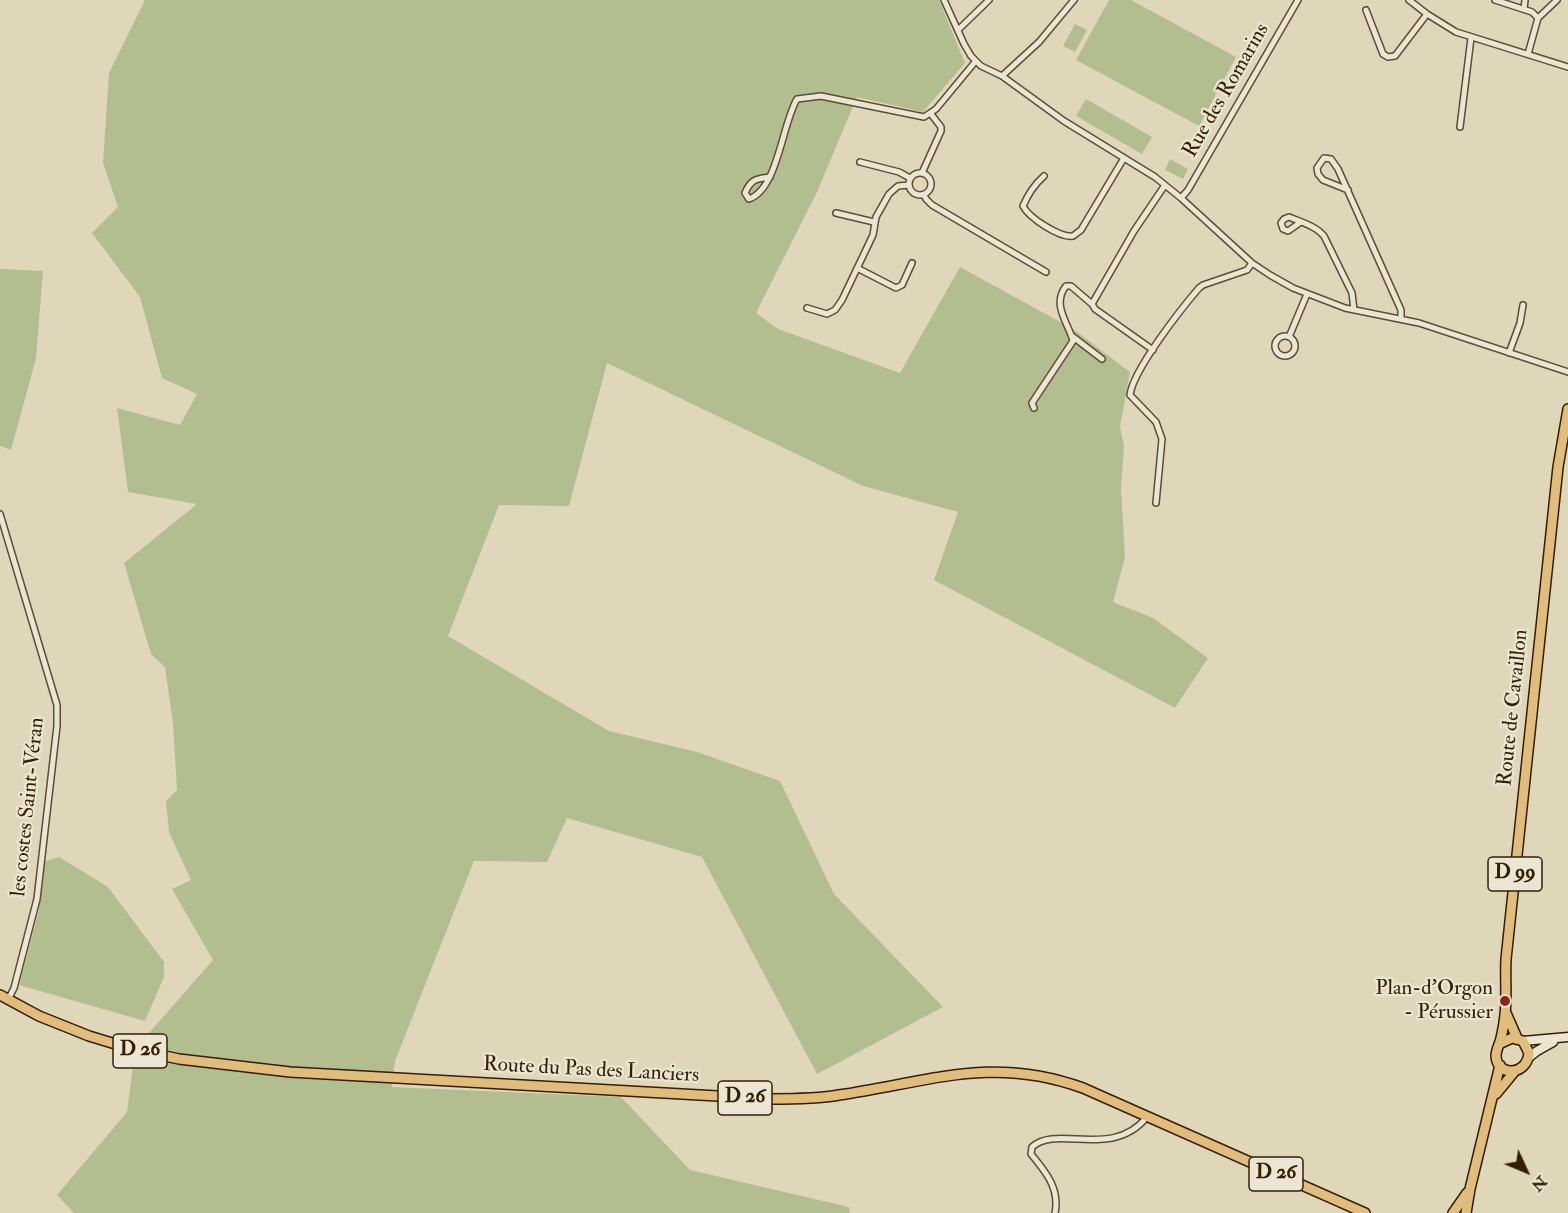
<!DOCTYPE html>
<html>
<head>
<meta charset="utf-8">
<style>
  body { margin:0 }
  #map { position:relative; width:1568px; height:1213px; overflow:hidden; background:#e0d7bb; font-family:"IM FELL Double Pica",serif }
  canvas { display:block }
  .north { position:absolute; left:1496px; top:1141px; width:60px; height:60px; -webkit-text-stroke:4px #ebe5d3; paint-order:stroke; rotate:134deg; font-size:16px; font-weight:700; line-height:24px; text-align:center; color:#351e04 }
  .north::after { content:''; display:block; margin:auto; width:21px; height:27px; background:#351e04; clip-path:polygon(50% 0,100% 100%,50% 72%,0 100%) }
</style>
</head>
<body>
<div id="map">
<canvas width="1568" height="1213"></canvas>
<div class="north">N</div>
</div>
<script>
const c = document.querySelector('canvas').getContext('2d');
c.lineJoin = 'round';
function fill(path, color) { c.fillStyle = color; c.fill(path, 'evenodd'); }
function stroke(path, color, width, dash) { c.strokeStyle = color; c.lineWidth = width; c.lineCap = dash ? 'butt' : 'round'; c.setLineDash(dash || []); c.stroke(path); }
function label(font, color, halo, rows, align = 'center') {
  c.font = font + ' "IM FELL Double Pica",serif'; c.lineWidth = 4.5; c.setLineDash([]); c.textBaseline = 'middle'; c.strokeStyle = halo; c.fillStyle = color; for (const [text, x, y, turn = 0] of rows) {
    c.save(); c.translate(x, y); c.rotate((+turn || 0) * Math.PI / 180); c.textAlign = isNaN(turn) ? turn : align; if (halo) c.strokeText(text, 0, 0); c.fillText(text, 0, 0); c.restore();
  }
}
fill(new Path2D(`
  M 145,0 L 939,0 L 965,63 L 923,112 L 857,97 L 817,192 L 756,313 L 778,329 L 900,373 L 960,267 L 1073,329 L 1130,372 L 1120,427 L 1124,446 L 1121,489 L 1125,557 L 1113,602 L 1153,618 L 1208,658 L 1175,708 L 934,580 L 958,512 L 863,486 L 607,363 L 569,506 L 499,505 L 448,636 L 609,731 L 697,752 L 780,781 L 834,894 L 943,1007 L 817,1074 L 702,857 L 567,818 L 547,862 L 474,861 L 395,1061 L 392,1087 L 621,1097 L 690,1170 L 849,1207 L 850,1213 L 74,1213 L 57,1195 L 127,1112 L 135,1049 L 213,960 L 172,889 L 191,880 L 169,832 L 166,801 L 177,790 L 173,723 L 165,667 L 151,654 L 124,563 L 197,504 L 128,492 L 117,408 L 180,425 L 197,394 L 162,378 L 140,297 L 92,233 L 118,207 L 103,163 L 109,73 Z
  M 1109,0 L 1131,0 L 1236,57 L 1199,126 L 1076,60 Z
  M 1075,24 L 1087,30 L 1075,52 L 1063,46 Z
  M 1086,99 L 1152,137 L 1142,154 L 1076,116 Z
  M 1170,159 L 1188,169 L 1183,179 L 1165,170 Z
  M 0,269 L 43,271 L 36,358 L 11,450 L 0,446 Z
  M 59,857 L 108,887 L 164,962 L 164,977 L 145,1021 L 19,985 L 39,910 L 43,862 Z`), '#b3be90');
const street = new Path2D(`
  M 944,0 L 964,44 L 971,56 L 981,66 L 1002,76 L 1064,121 L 1155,177 L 1181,198 L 1252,263 L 1270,275 L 1293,288 L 1345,308 L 1419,323 L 1568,372
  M 1409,0 L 1427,14 L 1456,32 L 1568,67
  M 1495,0 L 1532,12 L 1538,18 L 1528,54
  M 1524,9 L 1525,0
  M 1366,10 L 1383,54 L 1388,57 L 1395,56 L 1427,14
  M 1538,18 L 1557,0
  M 958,30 L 989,0
  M 1002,76 L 1039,42 L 1074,0
  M 1460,127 L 1471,38
  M 860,162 L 899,172 L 910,178
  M909 184a11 11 0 1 1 22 0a11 11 0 1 1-22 0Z
  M 922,173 L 941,131 L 941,127 L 931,114
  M 1044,176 C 1035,184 1028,194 1023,206 C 1029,218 1060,238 1073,236 L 1081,230 L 1124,158
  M 770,177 C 756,179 751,179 745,193 L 749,199 C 778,189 782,124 797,99 L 821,96 L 924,117 L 936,109 L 975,62
  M 1348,190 L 1323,180 L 1318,174 L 1317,168 L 1324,158 L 1331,159 L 1338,169 L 1401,310 L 1401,318
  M 924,195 L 926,199 L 932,205 L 1046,272
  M 1181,198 L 1188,190 L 1298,0
  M 836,213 L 874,222
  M 1301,222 L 1288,231 L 1283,229 L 1281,223 L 1284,219 L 1289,217 C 1301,222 1316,226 1324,236 L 1352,293 L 1354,310
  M 857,268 L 896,288 L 902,285 L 912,263
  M 807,308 L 827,314 L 835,310 L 842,300 L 873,235 L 876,217 L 889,194 L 898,186 L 909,185
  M1275 346a10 10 0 1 1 20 0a10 10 0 1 1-20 0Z
  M 1072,336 L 1102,359
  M 1289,337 L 1307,294
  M 1153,350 L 1095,309 L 1092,304 L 1134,231 L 1165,185
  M 1509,353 L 1520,323 L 1523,305
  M 1034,408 L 1032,403 L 1073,341 C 1069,324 1051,305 1066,286 L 1071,286 L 1092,304
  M 1156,503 L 1162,439 L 1156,422 L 1130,395 C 1133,370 1181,309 1199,288 L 1203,285 L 1247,270 L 1252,263
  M 0,514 L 57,705 L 57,726 L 37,899 L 14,988 L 8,1000
  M 1055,1213 C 1060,1189 1046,1172 1031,1154 L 1032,1147 C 1057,1124 1112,1160 1147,1117`);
const secondary = new Path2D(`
  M 1523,1041 L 1568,1037
  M 1528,1058 L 1537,1051 L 1553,1042`);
const primary = new Path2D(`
  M 0,995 L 39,1016 L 89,1036 L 132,1049 L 179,1059 L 290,1072 L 771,1099 C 794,1099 817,1099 839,1095 C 929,1082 992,1055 1083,1088 L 1365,1213
  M 1506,1013 L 1517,1038
  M 1499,1044 L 1512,1038 L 1523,1041 L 1529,1053 C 1527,1076 1497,1077 1496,1056 C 1496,1049 1500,1044 1501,1038 C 1503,1030 1504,1023 1505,1015 C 1507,997 1505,977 1506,959 L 1558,467 L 1568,409
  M 1496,1094 L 1515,1071
  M 1453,1213 L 1467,1193
  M 1466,1213 L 1470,1189 L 1500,1065`);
stroke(street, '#604c32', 8);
stroke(secondary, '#351e04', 11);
stroke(primary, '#351e04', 12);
stroke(street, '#ebe5d3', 5);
stroke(secondary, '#ebe5d3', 8);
stroke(primary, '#e0bc7e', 9);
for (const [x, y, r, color] of [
  [1505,1001,6,"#8f2418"]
]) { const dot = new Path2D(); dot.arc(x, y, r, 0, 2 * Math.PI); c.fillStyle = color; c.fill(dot); stroke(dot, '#ebe5d3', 2); }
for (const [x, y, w] of [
  [1515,874,54],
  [140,1051,54],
  [745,1098,54],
  [1276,1174,54]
]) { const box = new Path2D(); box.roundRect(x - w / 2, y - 17, w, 34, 4.5); c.fillStyle = '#ebe5d3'; c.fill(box); stroke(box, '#351e04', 1.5); }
label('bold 20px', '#351e04', null, [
  ["D 99",1515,874],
  ["D 26",140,1051],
  ["D 26",745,1098],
  ["D 26",1276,1174]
]);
label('21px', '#351e04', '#ebe5d3', [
  ["Rue des Romarins",1227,91,-60],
  ["Route de Cavaillon",1514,708,-84],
  ["les costes Saint-Véran",29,807,-84],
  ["Route du Pas des Lanciers",591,1071,3]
]);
label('21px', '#351e04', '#ebe5d3', [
  ["Plan-d'Orgon",1493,989],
  ["- Pérussier",1493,1013]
], 'right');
</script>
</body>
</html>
